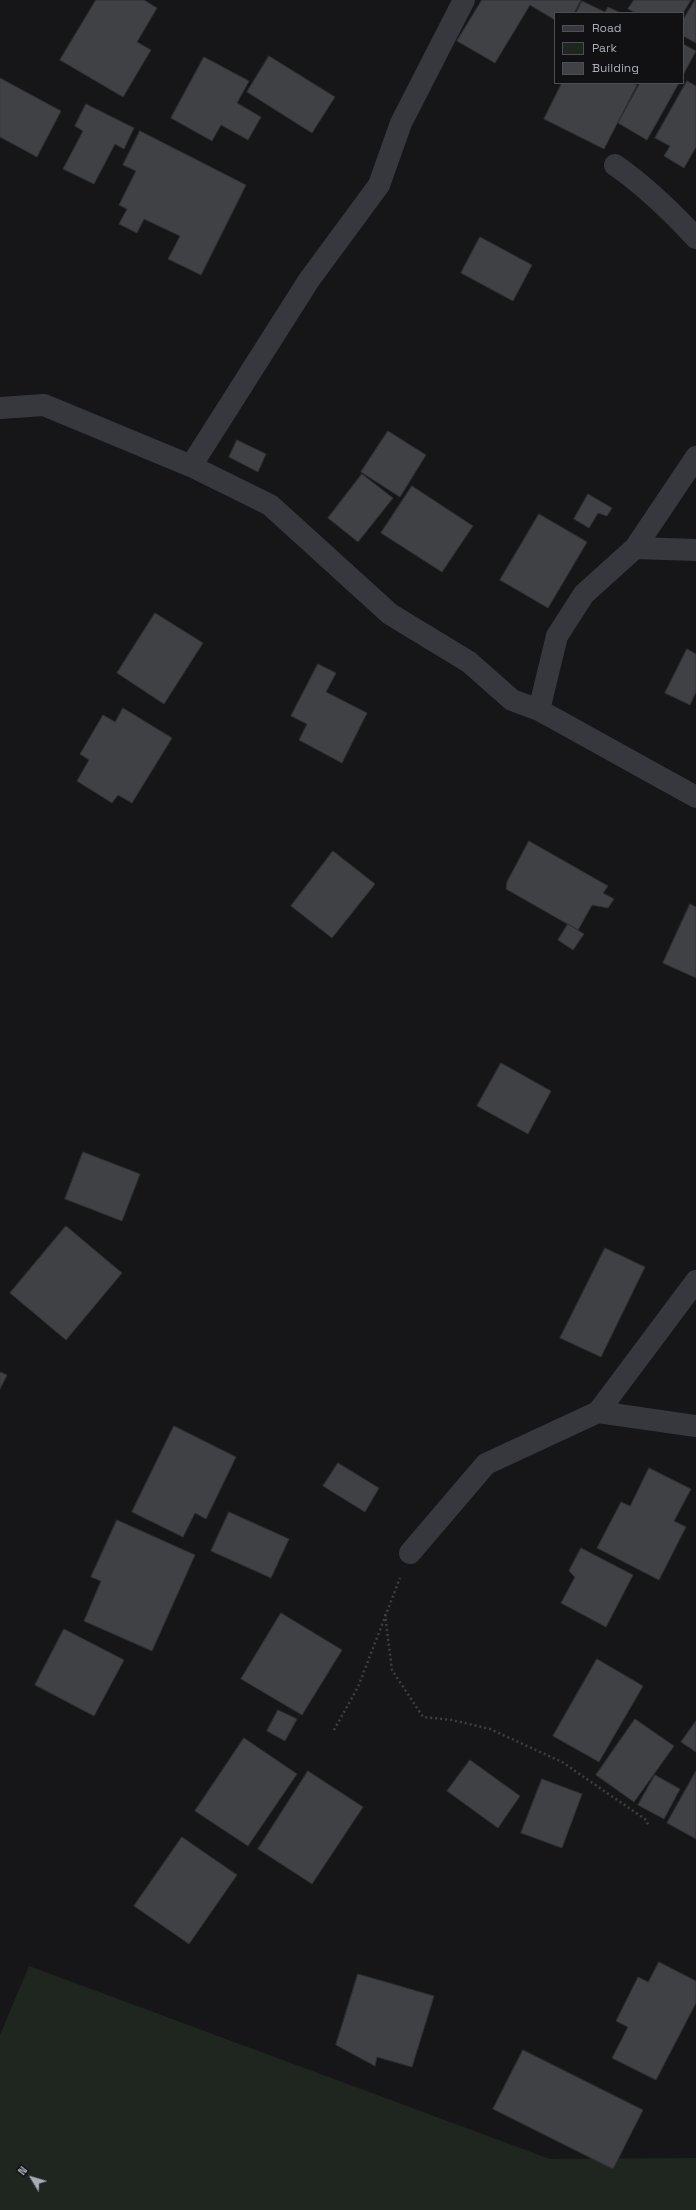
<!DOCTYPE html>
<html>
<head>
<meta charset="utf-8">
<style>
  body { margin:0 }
  #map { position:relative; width:696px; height:2210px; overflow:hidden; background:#161618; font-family:"Space Grotesk",sans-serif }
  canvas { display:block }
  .legend { position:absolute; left:554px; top:12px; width:130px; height:72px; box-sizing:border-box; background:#111113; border:1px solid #4d4f55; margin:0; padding:5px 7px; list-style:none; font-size:12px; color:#a8adb8 }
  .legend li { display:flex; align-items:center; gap:8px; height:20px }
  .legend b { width:20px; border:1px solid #4d4f55 }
  .north { position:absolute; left:12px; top:2158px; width:40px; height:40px; -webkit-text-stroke:3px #111113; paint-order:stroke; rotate:308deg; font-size:11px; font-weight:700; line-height:16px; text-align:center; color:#a8adb8 }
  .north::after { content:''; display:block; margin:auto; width:14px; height:18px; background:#a8adb8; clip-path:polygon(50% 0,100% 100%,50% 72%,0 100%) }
</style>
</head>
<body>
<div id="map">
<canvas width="696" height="2210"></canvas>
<ul class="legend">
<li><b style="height:5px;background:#37383d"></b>Road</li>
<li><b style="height:11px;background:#1e261f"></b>Park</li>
<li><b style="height:11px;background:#404145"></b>Building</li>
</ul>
<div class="north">N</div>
</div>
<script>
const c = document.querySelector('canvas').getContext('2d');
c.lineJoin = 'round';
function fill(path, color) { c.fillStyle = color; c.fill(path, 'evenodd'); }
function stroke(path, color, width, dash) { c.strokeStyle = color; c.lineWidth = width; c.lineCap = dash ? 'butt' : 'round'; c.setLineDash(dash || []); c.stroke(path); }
fill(new Path2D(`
  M 29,1966 L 550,2159 L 696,2158 L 696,2210 L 0,2210 L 0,2035 Z`), '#1e261f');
const building = new Path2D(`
  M 96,0 L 144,0 L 157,8 L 137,42 L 151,50 L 123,97 L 60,60 Z
  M 482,0 L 581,0 L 574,13 L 555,13 L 555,20 L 530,5 L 495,63 L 457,41 Z
  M 634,0 L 691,0 L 683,13 L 636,13 L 628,9 Z
  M 695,0 L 696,0 L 696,43 L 683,36 L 683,20 Z
  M 582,1 L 605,12 L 608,7 L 621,13 L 576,13 Z
  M 683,44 L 696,51 L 683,75 Z
  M 269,56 L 335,97 L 312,133 L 247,92 Z
  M 204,57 L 249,81 L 237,103 L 261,117 L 248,140 L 221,125 L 212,141 L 171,118 Z
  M 0,78 L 61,111 L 37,157 L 0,137 Z
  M 687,81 L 696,86 L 696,147 L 684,168 L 664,156 L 670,146 L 655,138 Z
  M 562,83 L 632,83 L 637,85 L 604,149 L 544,119 Z
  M 640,83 L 679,83 L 647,140 L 618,123 Z
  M 86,104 L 134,128 L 124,149 L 115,144 L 94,184 L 63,169 L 83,131 L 75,126 Z
  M 140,131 L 246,185 L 201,275 L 168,259 L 180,236 L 144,219 L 137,233 L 119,224 L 127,209 L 119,205 L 136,171 L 123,165 Z
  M 480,237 L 532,265 L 513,301 L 461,273 Z
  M 388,431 L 426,455 L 400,497 L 361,472 Z
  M 237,440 L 266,454 L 258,472 L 229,457 Z
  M 362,474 L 393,498 L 358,542 L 328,518 Z
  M 412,486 L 473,526 L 442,572 L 381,533 Z
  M 588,494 L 612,508 L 607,516 L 598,513 L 589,528 L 574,519 Z
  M 539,514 L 587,542 L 548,608 L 500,580 Z
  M 155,613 L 203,643 L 164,704 L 117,673 Z
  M 687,649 L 696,654 L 696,692 L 690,705 L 665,693 Z
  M 318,664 L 336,673 L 326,692 L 367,713 L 342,763 L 299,740 L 307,724 L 291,716 Z
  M 123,708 L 172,738 L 132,803 L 118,795 L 112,803 L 77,781 L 89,760 L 80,754 L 103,715 L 115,722 Z
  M 529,841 L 608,886 L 603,893 L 614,899 L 608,908 L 592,905 L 578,930 L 506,889 L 507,882 Z
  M 333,851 L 375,884 L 332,938 L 291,906 Z
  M 690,904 L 696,907 L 696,978 L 663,963 Z
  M 568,924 L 584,934 L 573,950 L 558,940 Z
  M 501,1063 L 551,1091 L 528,1134 L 477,1106 Z
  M 83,1152 L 140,1174 L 122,1221 L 65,1199 Z
  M 66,1226 L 122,1273 L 66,1340 L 10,1293 Z
  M 605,1248 L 645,1267 L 601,1357 L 560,1338 Z
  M 0,1372 L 7,1375 L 0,1389 Z
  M 174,1426 L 236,1457 L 206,1519 L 195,1513 L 183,1537 L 132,1512 Z
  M 338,1463 L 379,1488 L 365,1512 L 323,1486 Z
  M 649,1468 L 691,1489 L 674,1521 L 686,1527 L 659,1580 L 597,1548 L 621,1502 L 630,1506 Z
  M 229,1512 L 289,1539 L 271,1578 L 211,1551 Z
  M 117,1520 L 195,1555 L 152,1651 L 84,1621 L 101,1581 L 91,1577 Z
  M 581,1548 L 633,1575 L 606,1627 L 561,1603 L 575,1577 L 569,1571 Z
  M 281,1613 L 342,1650 L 302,1715 L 241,1679 Z
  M 64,1629 L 124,1660 L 94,1716 L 35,1685 Z
  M 597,1659 L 643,1686 L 599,1762 L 553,1736 Z
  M 278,1710 L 297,1719 L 285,1741 L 267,1731 Z
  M 635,1719 L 674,1746 L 634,1802 L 596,1775 Z
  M 696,1721 L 696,1752 L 681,1742 Z
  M 244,1738 L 297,1774 L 248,1846 L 195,1811 Z
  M 470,1760 L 520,1796 L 498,1828 L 447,1791 Z
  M 308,1771 L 363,1807 L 312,1884 L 258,1849 Z
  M 696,1771 L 696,1839 L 667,1823 Z
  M 655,1775 L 680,1789 L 664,1819 L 638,1805 Z
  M 542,1779 L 582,1794 L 562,1848 L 521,1833 Z
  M 182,1837 L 237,1875 L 189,1944 L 134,1906 Z
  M 659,1962 L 696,1981 L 696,2003 L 656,2080 L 612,2058 L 628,2027 L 616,2021 L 638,1977 L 648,1982 Z
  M 358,1974 L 434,1996 L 412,2067 L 377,2057 L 375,2066 L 336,2045 Z
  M 523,2050 L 643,2110 L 613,2169 L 493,2109 Z`);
fill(building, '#404145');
stroke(building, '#303034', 1);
stroke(new Path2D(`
  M 385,1614 L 392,1670 L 423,1717 L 452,1720 L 490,1729 L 562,1762 L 645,1819 L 649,1826
  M 334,1730 L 358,1687 L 400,1578`), '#3d3f44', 2.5, [2, 3]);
stroke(new Path2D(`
  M 464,0 L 401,123 L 379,185 L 309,280 L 191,466 L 270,505 L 390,614 L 469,662 L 512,700 L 539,710 L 557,636 L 584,594 L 635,548 L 696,457
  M 615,165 C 645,186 671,211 696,238
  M 0,408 L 44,405 L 191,466
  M 635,548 L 696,550
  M 539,710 L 696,797
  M 598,1412 L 696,1426
  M 410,1553 L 486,1464 L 598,1412 L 696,1281`), '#37383d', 22);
</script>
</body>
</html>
